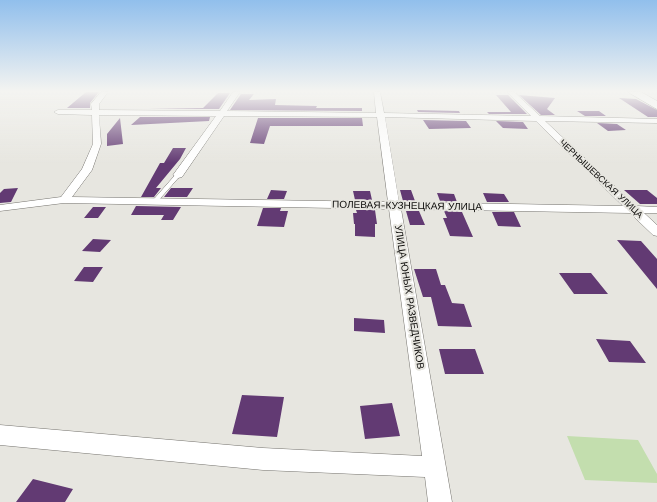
<!DOCTYPE html>
<html>
<head>
<meta charset="utf-8">
<style>
  body { margin:0 }
  canvas { display:block; background:#e7e6e0 }
</style>
</head>
<body>
<canvas width="657" height="502"></canvas>
<script>
const c = document.querySelector('canvas').getContext('2d');
c.lineJoin = 'round';
function fill(path, color) { c.fillStyle = color; c.fill(path, 'evenodd'); }
function stroke(path, color, width, dash) { c.strokeStyle = color; c.lineWidth = width; c.lineCap = dash ? 'butt' : 'round'; c.setLineDash(dash || []); c.stroke(path); }
function label(font, color, halo, rows, align = 'center') {
  c.font = font + ' "Work Sans",sans-serif'; c.lineWidth = 4; c.setLineDash([]); c.textBaseline = 'middle'; c.strokeStyle = halo; c.fillStyle = color; for (const [text, x, y, turn = 0] of rows) {
    c.save(); c.translate(x, y); c.rotate((+turn || 0) * Math.PI / 180); c.textAlign = isNaN(turn) ? turn : align; if (halo) c.strokeText(text, 0, 0); c.fillText(text, 0, 0); c.restore();
  }
}
fill(new Path2D(`
  M 567,436 L 638,440 L 657,474 L 657,483 L 585,480 Z`), '#c3deae');
fill(new Path2D(`
  M 86,92 L 99,92 L 90,103 L 90,108 L 67,108 Z
  M 218,93 L 230,93 L 219,109 L 148,109 L 203,108 Z
  M 241,94 L 254,94 L 249,100 L 276,99 L 275,105 L 317,106 L 316,108 L 362,108 L 362,111 L 230,110 Z
  M 496,95 L 508,95 L 527,114 L 489,114 L 487,112 L 511,112 Z
  M 519,95 L 555,98 L 547,109 L 555,115 L 541,115 Z
  M 619,98 L 636,99 L 657,110 L 657,117 L 648,117 Z
  M 417,110 L 459,111 L 460,113 L 418,112 Z
  M 577,111 L 599,111 L 606,116 L 585,116 Z
  M 140,117 L 210,117 L 209,121 L 131,125 Z
  M 120,118 L 123,144 L 107,146 L 107,134 Z
  M 258,118 L 362,118 L 363,126 L 270,126 L 264,144 L 250,143 Z
  M 423,120 L 466,121 L 471,128 L 429,129 Z
  M 496,121 L 523,122 L 528,129 L 503,128 Z
  M 597,123 L 617,124 L 626,130 L 608,131 Z
  M 173,148 L 186,148 L 180,159 L 156,188 L 161,188 L 154,197 L 141,197 L 160,163 L 164,163 Z
  M 18,188 L 11,202 L 0,203 L 0,193 L 4,189 Z
  M 171,188 L 193,188 L 187,197 L 164,197 Z
  M 271,190 L 287,191 L 284,199 L 267,199 Z
  M 400,190 L 411,190 L 415,201 L 403,201 Z
  M 624,190 L 647,190 L 657,198 L 657,204 L 640,204 Z
  M 353,191 L 370,191 L 372,200 L 355,200 Z
  M 437,193 L 454,194 L 457,202 L 440,201 Z
  M 483,193 L 504,194 L 509,202 L 487,202 Z
  M 136,206 L 181,207 L 173,220 L 161,220 L 164,215 L 131,215 Z
  M 93,207 L 106,207 L 98,218 L 84,218 Z
  M 263,208 L 281,208 L 280,211 L 288,211 L 284,227 L 257,226 Z
  M 356,210 L 375,210 L 377,224 L 375,224 L 375,237 L 355,236 L 355,224 L 354,224 L 353,213 L 357,213 Z
  M 406,211 L 419,211 L 425,225 L 410,225 Z
  M 444,211 L 462,212 L 473,237 L 450,236 L 443,218 L 447,218 Z
  M 492,212 L 514,212 L 521,227 L 498,226 Z
  M 93,239 L 111,240 L 100,252 L 82,251 Z
  M 617,240 L 641,241 L 657,259 L 657,289 Z
  M 84,267 L 103,267 L 93,282 L 74,281 Z
  M 414,269 L 436,269 L 441,285 L 445,285 L 452,303 L 464,304 L 472,327 L 438,326 L 431,297 L 423,297 Z
  M 559,273 L 591,273 L 608,294 L 574,294 Z
  M 354,318 L 384,320 L 385,333 L 354,331 Z
  M 596,339 L 630,341 L 646,363 L 609,362 Z
  M 439,349 L 475,349 L 484,374 L 445,374 Z
  M 242,395 L 284,397 L 277,437 L 232,434 Z
  M 392,403 L 400,436 L 365,439 L 360,406 Z
  M 33,479 L 73,489 L 65,502 L 16,502 Z`), '#623a73');
const service = new Path2D(`
  M 178,173 L 181,175 L 180,176 L 158,201 L 154,201 L 154,199 L 176,174 Z`);
const minor = new Path2D(`
  M 101,92 L 108,92 L 99,104 L 99,110 L 220,111 L 233,92 L 240,92 L 227,111 L 376,113 L 374,92 L 380,92 L 384,113 L 531,116 L 507,92 L 514,92 L 540,116 L 657,119 L 657,123 L 545,121 L 636,206 L 657,207 L 657,213 L 644,213 L 657,225 L 657,236 L 653,235 L 630,213 L 401,209 L 452,502 L 428,502 L 425,477 L 263,470 L 0,445 L 0,425 L 263,448 L 422,456 L 389,209 L 64,203 L 0,211 L 0,205 L 61,197 L 82,169 L 93,144 L 92,115 L 58,114 L 54,112 L 58,110 L 92,110 L 91,104 ZM 99,115 L 216,116 L 173,175 L 178,178 L 182,177 L 224,116 L 377,117 L 388,202 L 72,197 L 92,170 L 101,144 ZM 385,117 L 536,121 L 623,206 L 399,202 Z`);
const primary = new Path2D(`
  M 628,92 L 641,92 L 657,101 L 657,109 Z`);
stroke(service, '#75736e', 1);
stroke(minor, '#75736e', 1);
stroke(primary, '#75736e', 1);
fill(service, '#fff');
fill(minor, '#fff');
fill(primary, '#fff');
const sky = c.createLinearGradient(0, 0, 0, 163);
sky.addColorStop(0, '#91bfec');
sky.addColorStop(0.56, '#f4f4f1');
sky.addColorStop(1, '#f4f4f100');
c.fillStyle = sky;
c.fillRect(0, 0, 657, 163);
label('9px', '#0c0b09', '#e7e6e0', [
  ["ЧЕРНЫШЕВСКАЯ УЛИЦА",601,179,43]
]);
label('10px', '#0c0b09', '#e7e6e0', [
  ["ПОЛЕВАЯ-КУЗНЕЦКАЯ УЛИЦА",407,206,1],
  ["УЛИЦА ЮНЫХ РАЗВЕДЧИКОВ",409,297,81]
]);
</script>
</body>
</html>
